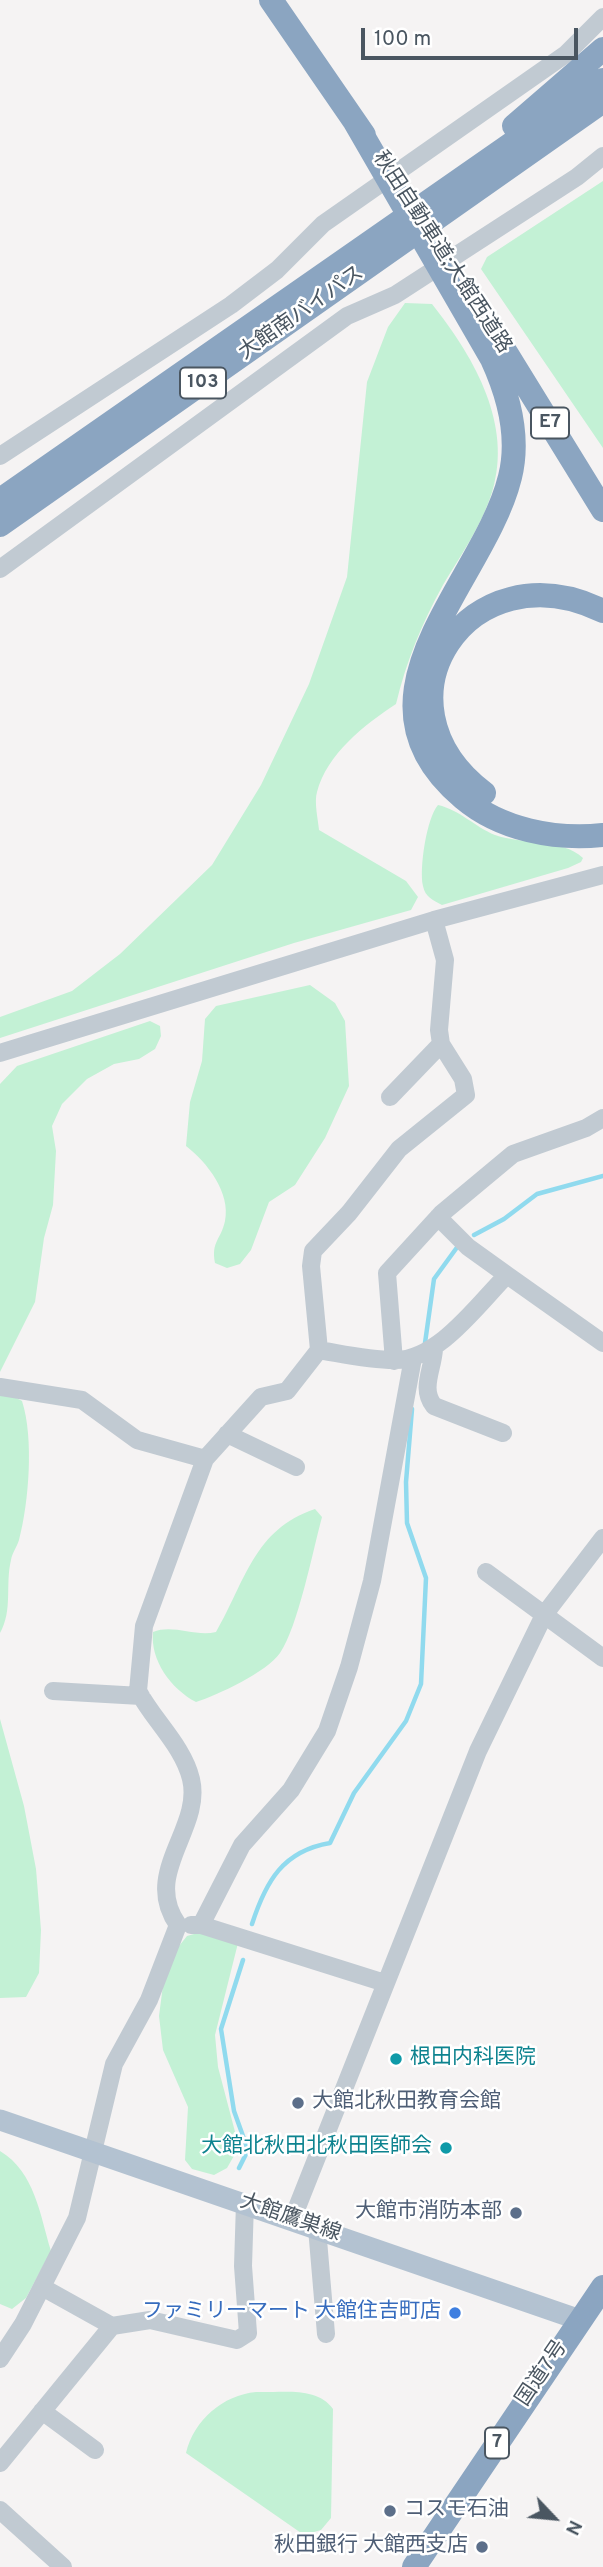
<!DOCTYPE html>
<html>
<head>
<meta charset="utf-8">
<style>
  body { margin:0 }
  #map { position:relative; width:603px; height:2567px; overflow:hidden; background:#f5f3f3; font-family:Overpass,sans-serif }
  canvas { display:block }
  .north { position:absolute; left:519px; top:2483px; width:70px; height:70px; -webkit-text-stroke:5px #fff; paint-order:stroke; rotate:116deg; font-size:19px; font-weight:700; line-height:28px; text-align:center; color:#4a5661 }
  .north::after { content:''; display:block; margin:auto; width:24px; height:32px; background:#4a5661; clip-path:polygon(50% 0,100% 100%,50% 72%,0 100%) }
  .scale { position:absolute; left:361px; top:28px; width:217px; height:32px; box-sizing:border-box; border:4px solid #4a5661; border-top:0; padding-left:9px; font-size:21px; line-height:24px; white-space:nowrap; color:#4a5661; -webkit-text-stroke:5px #fff; paint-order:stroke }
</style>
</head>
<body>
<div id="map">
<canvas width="603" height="2567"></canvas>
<div class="north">N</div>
<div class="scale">100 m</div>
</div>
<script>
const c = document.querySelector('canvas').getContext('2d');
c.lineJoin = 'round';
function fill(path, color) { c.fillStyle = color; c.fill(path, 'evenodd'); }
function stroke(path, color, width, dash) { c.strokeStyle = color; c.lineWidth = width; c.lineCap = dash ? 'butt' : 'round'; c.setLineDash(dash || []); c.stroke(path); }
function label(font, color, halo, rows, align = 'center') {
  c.font = font + ' Overpass,"Noto Sans JP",sans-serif'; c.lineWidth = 5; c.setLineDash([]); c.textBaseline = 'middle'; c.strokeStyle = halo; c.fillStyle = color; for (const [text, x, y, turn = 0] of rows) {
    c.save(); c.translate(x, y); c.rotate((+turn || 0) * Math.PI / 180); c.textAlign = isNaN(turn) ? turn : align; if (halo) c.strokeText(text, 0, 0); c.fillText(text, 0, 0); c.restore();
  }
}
fill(new Path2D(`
  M 603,181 L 603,448 L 481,269 L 487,257 Z
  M 405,303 L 432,304 C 471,353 511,419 494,485 C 485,521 462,553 443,585 C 422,623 406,662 396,704 C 364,725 327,754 317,792 C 314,802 318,819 319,830 L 406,881 L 418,897 L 411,910 L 294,943 L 0,1038 L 0,1017 L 72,991 L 120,954 L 212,865 L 261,785 L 309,684 L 347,577 L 367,382 L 388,327 Z
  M 438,805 C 460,810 475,827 495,835 C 523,845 562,838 583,858 L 581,862 L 568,868 L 442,905 C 433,900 425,897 423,886 C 419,868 427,817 438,805 Z
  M 310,985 L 335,1003 L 345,1021 L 349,1086 L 325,1138 L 295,1185 L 269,1202 L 251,1250 L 240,1264 L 227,1268 L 215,1263 C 211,1241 221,1240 225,1221 C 231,1193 207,1162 186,1146 L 190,1102 L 202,1061 L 205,1019 L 216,1006 Z
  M 150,1021 L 160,1026 L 161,1036 L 155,1049 L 139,1059 L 114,1064 L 87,1079 L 62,1104 L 52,1126 L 56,1151 L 53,1205 L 44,1238 L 35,1302 L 0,1372 L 0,1084 L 17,1066 Z
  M 7,1393 L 22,1401 C 34,1438 29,1502 19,1540 C 17,1547 12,1553 11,1560 C 5,1585 13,1610 0,1633 L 0,1395 Z
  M 315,1509 L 322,1517 C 313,1550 298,1627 280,1653 C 267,1672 218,1695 196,1702 C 171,1689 150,1660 153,1632 C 173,1624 195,1637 216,1632 C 245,1582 254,1529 315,1509 Z
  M 0,1719 L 24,1806 L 36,1869 L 41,1930 L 39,1973 L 26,1997 L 0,1998 Z
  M 201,1932 L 238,1943 L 215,2035 L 218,2067 L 239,2147 L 227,2168 L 214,2175 L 192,2169 L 185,2160 L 188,2107 L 163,2050 L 159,2016 L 163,1985 L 175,1951 L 187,1936 Z
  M 0,2151 C 35,2172 40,2215 51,2251 L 26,2298 L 12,2309 L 0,2304 Z
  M 256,2392 C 282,2393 317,2386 333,2409 L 331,2518 L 321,2530 L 304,2535 L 186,2453 C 194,2420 223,2395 256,2392 Z`), '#c3f1d5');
stroke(new Path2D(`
  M 474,1235 L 504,1219 L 537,1194 L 603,1176
  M 425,1343 L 434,1279 L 458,1246
  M 252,1924 C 266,1881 283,1851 330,1843 L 354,1793 L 406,1721 L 421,1684 L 426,1578 L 407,1523 L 406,1482 L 412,1409
  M 239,2168 L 248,2150 L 234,2111 L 221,2029 L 243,1960`), '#90daee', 4.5);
stroke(new Path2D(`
  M 0,456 L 231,305 L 277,270 L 323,224 L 566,54 L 603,17
  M 0,569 L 347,316 L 395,295 L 577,177 L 603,156
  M 0,1053 L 434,920 L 603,875
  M 390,1097 L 441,1044
  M 438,1217 L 468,1247 L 507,1275
  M 434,1349 C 433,1369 420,1389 434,1406 L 503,1433
  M 319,1350 L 311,1266 L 313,1251 L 349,1213 L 399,1149 L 466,1095 L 463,1079 L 441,1044 L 439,1030 L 445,960 L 434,920
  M 394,1361 L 387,1273 L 441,1214 L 513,1154 L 586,1128 L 603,1118
  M 0,1387 L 82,1400 L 137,1440 L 205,1459
  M 227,1434 L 296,1467
  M 486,1572 L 603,1658
  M 53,1691 L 141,1696
  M 178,1925 C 141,1873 203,1829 191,1779 C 183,1746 154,1721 138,1691 L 144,1626 L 205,1459 L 261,1397 L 287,1391 L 319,1350 C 343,1354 369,1360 394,1360 C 438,1361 478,1304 507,1275 L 603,1343
  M 191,1925 L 201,1925 L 385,1983
  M 201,1925 L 242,1845 L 291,1790 L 327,1731 L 349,1667 L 372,1581 L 413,1358
  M 292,2220 L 478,1751 L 544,1615 L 603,1538
  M 317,2228 L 326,2334
  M 42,2287 L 112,2326 L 150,2320 L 237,2340 L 248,2333 L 243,2266 L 245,2203
  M 0,2359 L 23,2324 L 77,2218 L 114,2064 L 149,2000 L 178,1925
  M 42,2411 L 95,2450
  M 0,2463 L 112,2326
  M 0,2510 L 63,2567`), '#c1cad2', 18);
stroke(new Path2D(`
  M 0,2120 L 580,2320`), '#b3c2d1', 21);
stroke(new Path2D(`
  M 271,0 L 364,135
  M 355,122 L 492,359 C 509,396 520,437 510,477 C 484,583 341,696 463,798 C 501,830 555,840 603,835
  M 514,126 L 603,49
  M 497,338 L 603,510
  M 0,500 L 603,80
  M 0,525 L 603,101
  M 484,793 C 364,702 469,545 603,611
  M 414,2567 L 603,2287`), '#8ba5c1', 24);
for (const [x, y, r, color] of [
  [396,2059,7,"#0f9aa8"],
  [298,2103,7,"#5c6f8a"],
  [446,2148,7,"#0f9aa8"],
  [516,2213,7,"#5c6f8a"],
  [455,2313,7,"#3f7fe0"],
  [390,2511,7,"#5c6f8a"],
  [482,2547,7,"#5c6f8a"]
]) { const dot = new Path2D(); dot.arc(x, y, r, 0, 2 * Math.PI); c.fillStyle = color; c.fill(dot); stroke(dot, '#fff', 2.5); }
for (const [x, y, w] of [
  [203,383,46],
  [550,423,38],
  [497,2443,24]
]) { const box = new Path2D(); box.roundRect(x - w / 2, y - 15.5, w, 31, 5); c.fillStyle = '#fff'; c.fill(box); stroke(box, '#4a5661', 2); }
label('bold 19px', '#4a5661', null, [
  ["103",203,383],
  ["E7",550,423],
  ["7",497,2443]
]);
label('21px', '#4a5661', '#fff', [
  ["秋田自動車道;大館西道路",441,253,57],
  ["大館南バイパス",302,314,-35],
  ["大館鷹巣線",290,2219,19],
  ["国道7号",543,2374,-56]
]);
label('21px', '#0d838f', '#fff', [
  ["根田内科医院",410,2059],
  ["大館北秋田北秋田医師会",432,2148,"right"]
], 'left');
label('21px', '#4e5e75', '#fff', [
  ["大館北秋田教育会館",312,2103],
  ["大館市消防本部",502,2213,"right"],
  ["コスモ石油",404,2511],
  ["秋田銀行 大館西支店",468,2547,"right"]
], 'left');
label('21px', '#366cbe', '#fff', [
  ["ファミリーマート 大館住吉町店",441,2313]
], 'right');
</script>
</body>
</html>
